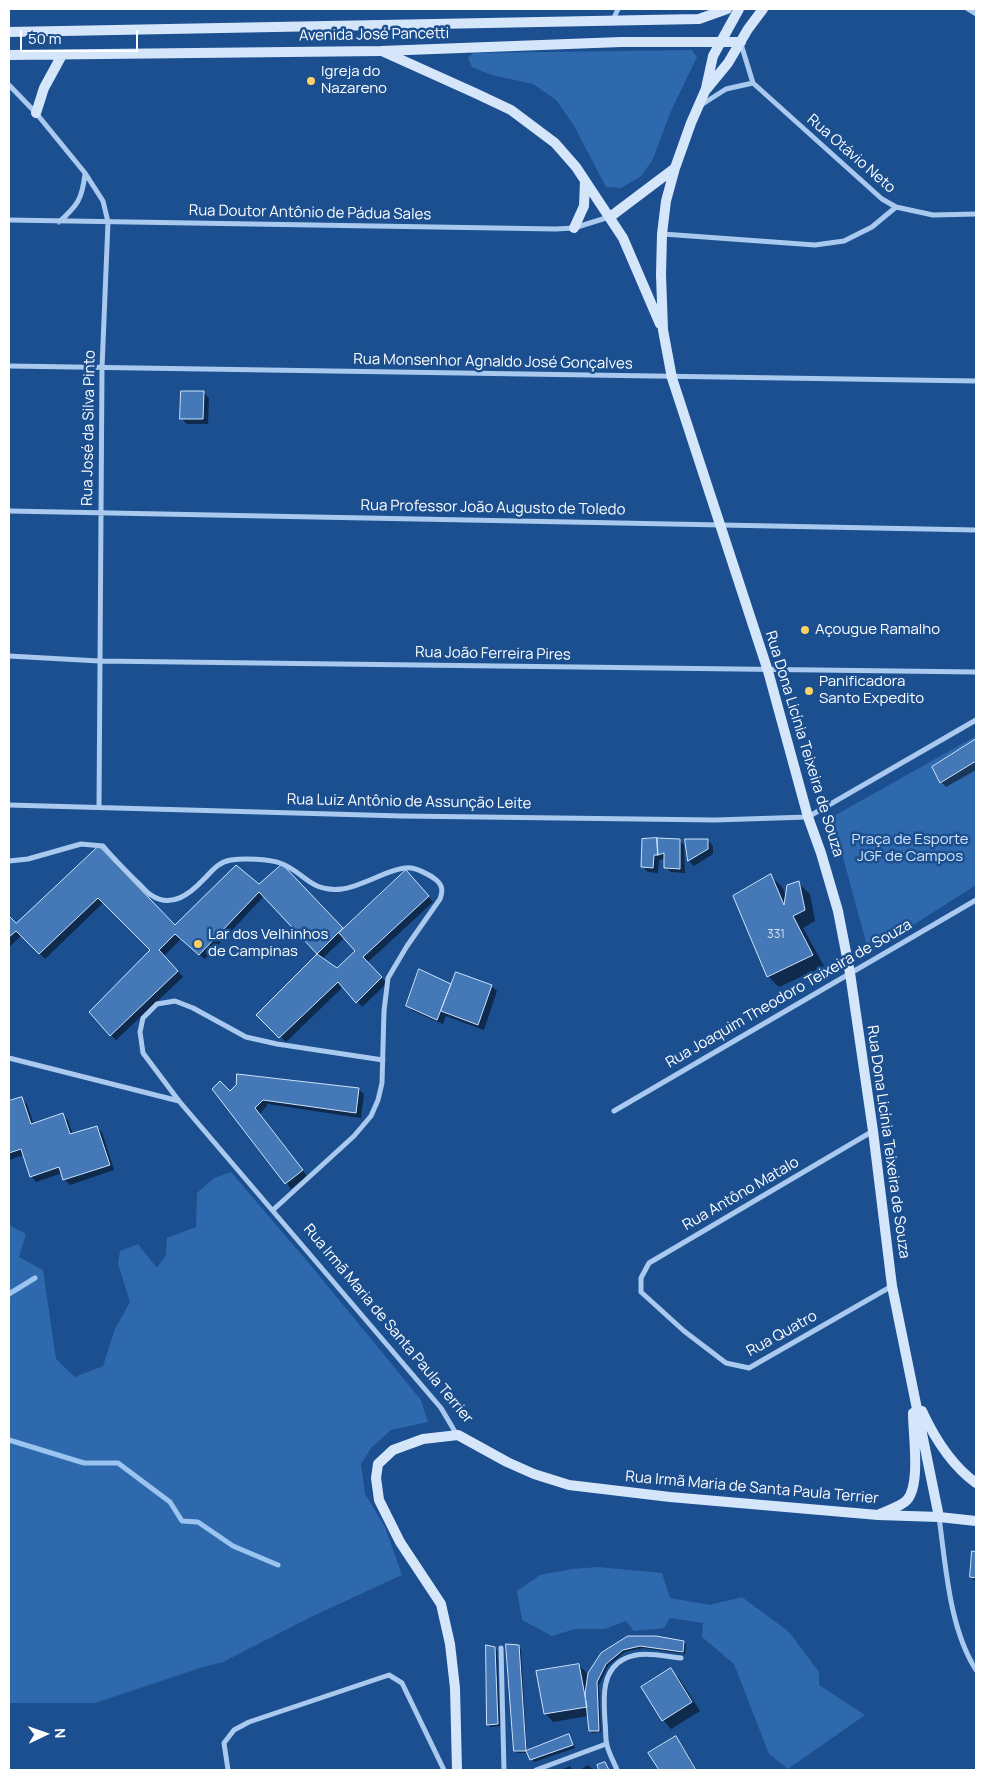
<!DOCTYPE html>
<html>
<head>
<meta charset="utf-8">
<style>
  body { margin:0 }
  #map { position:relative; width:985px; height:1779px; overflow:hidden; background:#1b4f8f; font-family:Manrope,sans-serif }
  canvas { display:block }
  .frame { position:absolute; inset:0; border:10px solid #fff; pointer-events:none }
  .north { position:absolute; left:20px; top:1709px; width:50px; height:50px; -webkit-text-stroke:4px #1b4f8f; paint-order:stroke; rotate:87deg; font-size:14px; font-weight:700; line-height:20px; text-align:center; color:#fff }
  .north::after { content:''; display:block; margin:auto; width:18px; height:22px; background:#fff; clip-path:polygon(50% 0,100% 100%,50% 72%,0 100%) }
  .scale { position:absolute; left:20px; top:30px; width:118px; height:22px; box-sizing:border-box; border:2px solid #fff; border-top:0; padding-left:6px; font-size:15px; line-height:18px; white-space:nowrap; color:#fff; -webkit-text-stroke:4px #1b4f8f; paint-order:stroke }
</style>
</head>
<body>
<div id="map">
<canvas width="985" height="1779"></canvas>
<div class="frame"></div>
<div class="north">N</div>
<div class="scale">50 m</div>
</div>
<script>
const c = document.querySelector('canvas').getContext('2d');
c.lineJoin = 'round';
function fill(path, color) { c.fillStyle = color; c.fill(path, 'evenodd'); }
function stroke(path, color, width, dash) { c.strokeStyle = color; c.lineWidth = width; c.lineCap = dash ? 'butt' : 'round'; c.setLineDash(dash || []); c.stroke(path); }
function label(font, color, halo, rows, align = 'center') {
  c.font = font + ' Manrope,sans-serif'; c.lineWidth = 5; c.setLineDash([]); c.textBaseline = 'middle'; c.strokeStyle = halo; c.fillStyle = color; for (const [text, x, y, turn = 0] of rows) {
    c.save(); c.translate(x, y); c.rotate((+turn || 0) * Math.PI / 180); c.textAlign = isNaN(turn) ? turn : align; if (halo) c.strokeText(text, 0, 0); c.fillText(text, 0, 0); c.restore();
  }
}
fill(new Path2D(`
  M 692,50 L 697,57 L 671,111 L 652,161 L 640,177 L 621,188 L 606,187 L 573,124 L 556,100 L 533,84 L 492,75 L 472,67 L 468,58 L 473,53 Z
  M 976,736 L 976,885 L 869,953 L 832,817 Z
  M 231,1172 L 312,1267 L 421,1400 L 428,1422 L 391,1430 L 372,1447 L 361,1464 L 365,1494 L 385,1527 L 402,1575 L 311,1617 L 223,1662 L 203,1667 L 95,1703 L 9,1703 L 9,1225 L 26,1234 L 19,1257 L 43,1270 L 56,1359 L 75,1377 L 103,1366 L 115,1329 L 130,1302 L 118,1264 L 120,1251 L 138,1244 L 157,1268 L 166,1255 L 167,1238 L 196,1227 L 197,1193 L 214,1178 Z
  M 598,1567 L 662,1573 L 670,1598 L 710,1605 L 742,1597 L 789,1632 L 819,1672 L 819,1685 L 865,1715 L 788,1769 L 769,1754 L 734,1664 L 702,1637 L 703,1623 L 670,1618 L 664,1628 L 634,1631 L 626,1621 L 605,1629 L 575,1629 L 552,1636 L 522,1620 L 517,1591 L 540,1575 L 572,1569 Z`), '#2e69ad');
fill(new Path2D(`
  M 203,392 L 209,398 L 208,424 L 187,424 L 182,419 Z
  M 976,741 L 976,770 L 946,787 L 941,782 L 933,767 Z
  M 643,840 L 679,840 L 684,845 L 685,873 L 671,872 L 665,867 L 665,859 L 659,860 L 658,873 L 648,872 L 643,867 Z
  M 686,840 L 708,840 L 713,846 L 713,854 L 694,866 L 689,861 Z
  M 99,848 L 175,927 L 259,885 L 282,866 L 344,930 L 412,876 L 433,902 L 367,963 L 387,983 L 362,1007 L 344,986 L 286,1042 L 258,1015 L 318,954 L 264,896 L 205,959 L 181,939 L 164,956 L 183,977 L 116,1040 L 111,1035 L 152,950 L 104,902 L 45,959 L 22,935 L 9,947 L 9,917 L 16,925 ZM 345,937 L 357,951 L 338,969 L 322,959 Z
  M 771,876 L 782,887 L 787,898 L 798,883 L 810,894 L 815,921 L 803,928 L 824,966 L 779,987 L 768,976 Z
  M 420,970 L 452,986 L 457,974 L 492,986 L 497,991 L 484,1030 L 446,1016 L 443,1024 L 413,1011 L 407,1005 Z
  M 214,1089 L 230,1093 L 358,1089 L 364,1094 L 361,1118 L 268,1104 L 260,1114 L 307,1176 L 291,1189 Z
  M 21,1098 L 27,1104 L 34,1125 L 63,1115 L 68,1120 L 73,1135 L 96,1127 L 102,1132 L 114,1170 L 70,1185 L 64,1179 L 62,1173 L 36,1182 L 31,1176 L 24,1155 L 9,1160 L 9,1103 Z
  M 973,1552 L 976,1553 L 976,1582 L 971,1577 Z
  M 629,1638 L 683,1642 L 686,1644 L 685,1654 L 643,1648 L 625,1652 L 608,1666 L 599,1685 L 601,1732 L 592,1733 L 590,1730 L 588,1716 L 553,1722 L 545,1713 L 579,1665 L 588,1674 Z
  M 518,1646 L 521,1649 L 527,1752 L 569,1736 L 575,1748 L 534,1762 L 528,1753 L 517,1753 L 515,1750 Z
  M 494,1648 L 497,1650 L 500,1726 L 490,1727 L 488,1724 Z
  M 671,1670 L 679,1678 L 700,1711 L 671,1729 L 663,1720 Z
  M 676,1738 L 681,1743 L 697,1770 L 660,1770 L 650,1754 Z
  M 588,1765 L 594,1770 L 580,1770 Z
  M 570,1766 L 572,1770 L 561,1770 Z`), '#0007');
stroke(new Path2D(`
  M 9,1294 L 35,1278
  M 9,1440 L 84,1463 L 118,1463 L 170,1502 L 182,1521 L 198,1522 L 233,1546 L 278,1565`), '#9cc4f0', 5);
const building = new Path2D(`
  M 181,391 L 204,391 L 203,419 L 180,419 Z
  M 976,739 L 976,761 L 940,783 L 932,767 Z
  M 657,838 L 680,839 L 680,869 L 664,868 L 664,853 L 658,855 Z
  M 657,838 L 658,855 L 654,855 L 653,868 L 641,867 L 642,839 Z
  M 685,839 L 708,839 L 708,849 L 688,861 Z
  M 99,846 L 175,925 L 236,865 L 259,884 L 282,864 L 343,928 L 317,954 L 259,892 L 199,955 L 175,934 L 159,950 L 178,971 L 110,1036 L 89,1012 L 150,950 L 98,898 L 39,954 L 16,931 L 9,937 L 9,916 L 16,923 Z
  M 406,870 L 429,896 L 363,957 L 382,977 L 356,1003 L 338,982 L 279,1038 L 256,1015 L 317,954 L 337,968 L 355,951 L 339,933 Z
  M 771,874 L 784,905 L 787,885 L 799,881 L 805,910 L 793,916 L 813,955 L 767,977 L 733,896 Z
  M 419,969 L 451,984 L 437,1020 L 406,1006 Z
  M 456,972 L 492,985 L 478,1025 L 441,1011 Z
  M 237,1074 L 359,1088 L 356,1113 L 263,1100 L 255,1108 L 303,1170 L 285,1184 L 212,1089 L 220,1081 L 230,1091 L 236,1085 Z
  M 22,1097 L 31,1124 L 63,1113 L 70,1134 L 97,1126 L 110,1165 L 63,1180 L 59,1167 L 30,1177 L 21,1149 L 9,1153 L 9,1101 Z
  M 972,1551 L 976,1552 L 976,1578 L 970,1577 Z
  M 628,1636 L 656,1636 L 684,1641 L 683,1652 L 640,1646 L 623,1650 L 606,1664 L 597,1682 L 599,1731 L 589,1731 L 585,1694 L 588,1673 L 601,1653 Z
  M 506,1644 L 519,1645 L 526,1751 L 514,1751 Z
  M 486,1645 L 495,1647 L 498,1724 L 487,1725 Z
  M 579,1664 L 587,1707 L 544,1714 L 536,1671 Z
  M 671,1668 L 692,1702 L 662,1721 L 641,1687 Z
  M 569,1734 L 573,1745 L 530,1760 L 526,1751 Z
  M 676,1736 L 696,1770 L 659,1770 L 648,1753 Z
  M 605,1762 L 609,1770 L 599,1770 L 597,1765 Z`);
fill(building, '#4478b7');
stroke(building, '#cfe3fa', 1);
stroke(new Path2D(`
  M 968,9 L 976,14
  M 613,20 L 618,9
  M 741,44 L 753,83 L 882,199 L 896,207 L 933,215 L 976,214
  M 9,85 L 36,113 L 85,173 L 103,201 L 108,222 L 102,368 L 99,807
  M 701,105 L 726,89 L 753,83
  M 9,220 L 556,229 L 574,228 L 609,217
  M 59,222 C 78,205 82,199 85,174
  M 663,234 L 815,245 L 844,241 L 872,227 L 896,207
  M 9,366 L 976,381
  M 9,511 L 976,530
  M 9,656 L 99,661 L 976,672
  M 9,805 L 402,816 L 715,820 L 808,817 L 976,720
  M 9,861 L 28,859 L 81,844 L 103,846 C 114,859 125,870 137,882 C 142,886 146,892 151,895 C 171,909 190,894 204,879 C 212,871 218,862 231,860 C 244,858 268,859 280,863 C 305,872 310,893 342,889 C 361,887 394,866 411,868 C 418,869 430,875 435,879 C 443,885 443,891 440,899 L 407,946 L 388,978 L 384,1011 L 382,1083 L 378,1100 L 371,1116 L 354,1136 L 273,1210
  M 9,1058 L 179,1101 L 441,1408 L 457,1435
  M 179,1101 L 143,1053 L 140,1032 L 143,1018 L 157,1004 L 175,1001 L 193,1008 L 246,1037 L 277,1044 L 383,1060
  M 614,1111 L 976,900
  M 873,1131 L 649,1263 L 641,1278 L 641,1292 L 684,1331 L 726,1363 L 749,1368 L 892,1286
  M 939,1517 C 946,1567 949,1627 976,1670
  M 501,1648 L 504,1770
  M 228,1770 L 224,1743 L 234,1730 L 249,1722 L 389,1675 L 402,1683 L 444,1770
  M 536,1770 L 606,1744
  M 617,1770 C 614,1762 609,1754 607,1745 C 605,1738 606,1729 605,1722 C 604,1701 600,1671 624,1659 C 641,1650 662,1656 681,1658`), '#a9c9ee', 5);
stroke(new Path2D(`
  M 763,9 L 748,29 L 728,63 L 705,91 L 691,123 L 675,168 L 666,201 L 662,234 L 661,275 L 663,330 L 672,378 L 768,671 L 808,817 L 821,853 L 838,911 L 850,973 L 873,1131 L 892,1286 L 939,1517
  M 9,32 L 699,19 L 727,9
  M 384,52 L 475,93 L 511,110 L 555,143 L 576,167 L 623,238 L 660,324
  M 9,55 L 381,51 L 621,42 L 741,42
  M 706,88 L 713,56 L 739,9
  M 36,113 L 44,88 L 62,55
  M 610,217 L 675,168
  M 574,228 L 584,206 L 585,181
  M 922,1411 C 935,1439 951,1465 976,1483
  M 880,1514 C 888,1510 902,1506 907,1500 C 921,1484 913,1435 913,1413
  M 457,1770 L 455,1688 L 450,1644 L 441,1604 L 400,1542 L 379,1500 L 376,1478 L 378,1464 L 393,1450 L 423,1439 L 458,1435 L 507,1462 L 534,1474 L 569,1485 L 670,1497 L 878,1515 L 939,1517 L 976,1521`), '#d6e6fa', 10);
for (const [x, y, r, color] of [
  [311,81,5,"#ffd166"],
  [805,630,5,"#ffd166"],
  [809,691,5,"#ffd166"],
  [198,944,5,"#ffd166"]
]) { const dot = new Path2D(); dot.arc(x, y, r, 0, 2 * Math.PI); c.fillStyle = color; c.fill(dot); stroke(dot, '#1b4f8f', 2); }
label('12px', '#d0dded', null, [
  ["331",776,935]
]);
label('15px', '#fff', '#1b4f8f', [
  ["Avenida José Pancetti",374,35,-1],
  ["Rua Otávio Neto",851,154,41],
  ["Rua Doutor Antônio de Pádua Sales",310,213,1],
  ["Rua Monsenhor Agnaldo José Gonçalves",493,362,1],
  ["Rua José da Silva Pinto",89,428,-89],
  ["Rua Professor João Augusto de Toledo",493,508,1],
  ["Rua João Ferreira Pires",493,654,1],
  ["Rua Dona Licínia Teixeira de Souza",804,744,73],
  ["Rua Luiz Antônio de Assunção Leite",409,802,1],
  ["Rua Joaquim Theodoro Teixeira de Souza",789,994,-30],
  ["Rua Dona Licínia Teixeira de Souza",888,1142,82],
  ["Rua Antôno Matalo",741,1194,-30],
  ["Rua Irmã Maria de Santa Paula Terrier",388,1324,50],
  ["Rua Quatro",782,1334,-29],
  ["Rua Irmã Maria de Santa Paula Terrier",752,1488,5]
]);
label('15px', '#fff', '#1b4f8f', [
  ["Igreja do",321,72],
  ["Nazareno",321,89],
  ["Açougue Ramalho",815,630],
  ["Panificadora",819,682],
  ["Santo Expedito",819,699],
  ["Lar dos Velhinhos",208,935],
  ["de Campinas",208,952]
], 'left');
label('15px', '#cfe3fa', '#1b4f8f', [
  ["Praça de Esporte",910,840],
  ["JGF de Campos",910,857]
]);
</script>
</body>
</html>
